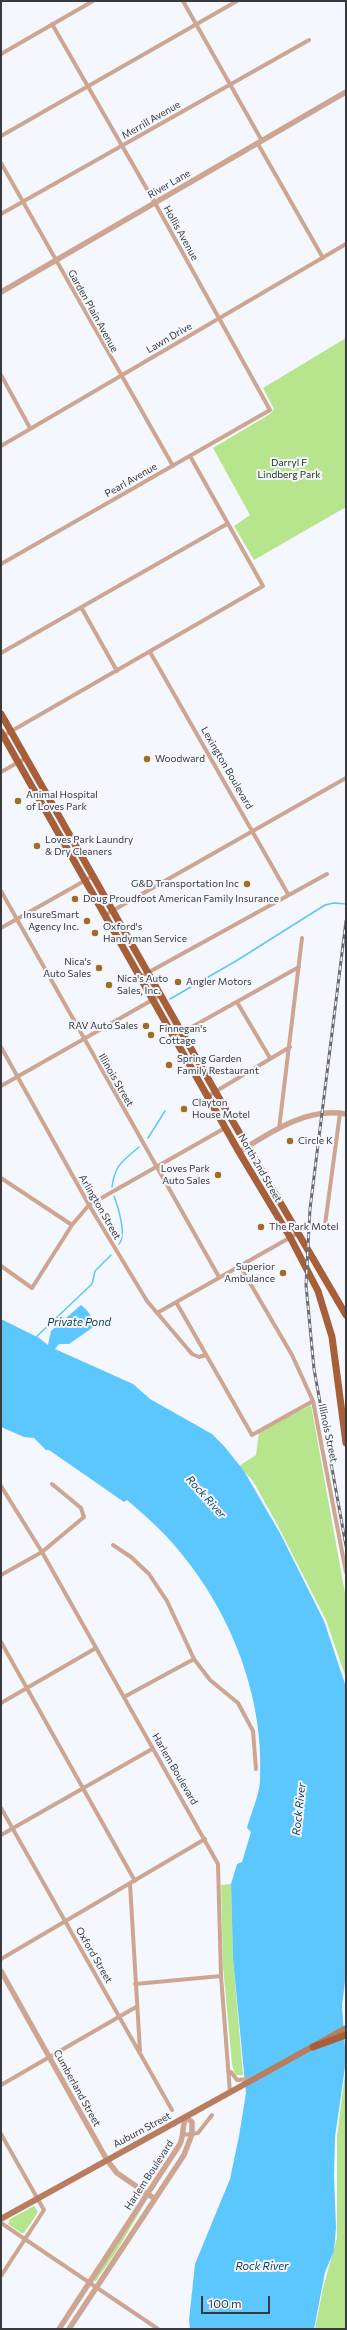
<!DOCTYPE html>
<html>
<head>
<meta charset="utf-8">
<style>
  body { margin:0 }
  #map { position:relative; width:347px; height:2330px; overflow:hidden; background:#f4f7fd; font-family:Commissioner,sans-serif }
  canvas { display:block }
  .frame { position:absolute; inset:0; border:2px solid #393a3d; pointer-events:none }
  .scale { position:absolute; left:201px; top:2296px; width:69px; height:18px; box-sizing:border-box; border:2px solid #393a3d; border-top:0; padding-left:5px; font-size:12px; line-height:14px; white-space:nowrap; color:#393a3d; -webkit-text-stroke:3px #f4f7fd; paint-order:stroke }
</style>
</head>
<body>
<div id="map">
<canvas width="347" height="2330"></canvas>
<div class="frame"></div>
<div class="scale">100 m</div>
</div>
<script>
const c = document.querySelector('canvas').getContext('2d');
c.lineJoin = 'round';
function fill(path, color) { c.fillStyle = color; c.fill(path, 'evenodd'); }
function stroke(path, color, width, dash) { c.strokeStyle = color; c.lineWidth = width; c.lineCap = dash ? 'butt' : 'round'; c.setLineDash(dash || []); c.stroke(path); }
function label(font, color, halo, rows, align = 'center') {
  c.font = font + ' Commissioner,sans-serif'; c.lineWidth = 4; c.setLineDash([]); c.textBaseline = 'middle'; c.strokeStyle = halo; c.fillStyle = color; for (const [text, x, y, turn = 0] of rows) {
    c.save(); c.translate(x, y); c.rotate((+turn || 0) * Math.PI / 180); c.textAlign = isNaN(turn) ? turn : align; if (halo) c.strokeText(text, 0, 0); c.fillText(text, 0, 0); c.restore();
  }
}
fill(new Path2D(`
  M 346,338 L 346,507 L 254,560 L 234,526 L 250,515 L 213,448 L 270,414 L 274,409 L 263,388 Z
  M 311,1405 L 346,1599 L 346,1678 L 326,1620 L 277,1524 L 253,1481 L 239,1466 L 256,1455 L 259,1432 Z
  M 231,1884 L 233,1959 L 243,2075 L 236,2075 L 234,2072 L 232,2064 L 223,1966 L 221,1885 Z
  M 346,2066 L 346,2329 L 315,2329 L 323,2288 L 337,2238 L 337,2137 Z
  M 146,2201 L 116,2252 L 95,2282 L 94,2279 Z
  M 34,2206 L 38,2212 L 24,2233 L 21,2233 L 8,2224 L 10,2219 Z`), '#b7e58d');
fill(new Path2D(`
  M 81,1305 C 88,1310 91,1316 94,1323 L 92,1328 L 69,1344 L 59,1344 L 55,1349 L 133,1384 L 150,1399 L 212,1434 L 224,1446 L 244,1471 L 281,1535 L 324,1621 L 346,1687 L 346,1973 L 342,2006 L 346,2060 L 335,2137 L 334,2176 L 336,2228 L 334,2251 L 325,2272 L 314,2329 L 190,2329 L 189,2320 L 195,2264 L 230,2179 L 239,2136 L 246,2093 L 233,1959 L 231,1884 L 237,1864 L 242,1862 L 251,1832 L 247,1828 C 251,1813 259,1796 260,1781 C 265,1692 227,1602 167,1537 C 155,1524 141,1512 127,1500 L 124,1502 L 49,1450 L 46,1450 L 34,1438 L 24,1437 L 1,1427 L 1,1319 L 39,1338 L 48,1345 L 51,1331 Z`), '#5bc7fd');
stroke(new Path2D(`
  M 170,999 L 236,961 L 325,905 L 334,903 L 346,904
  M 148,1138 L 165,1111
  M 112,1187 C 115,1164 123,1161 139,1147
  M 114,1196 C 118,1206 127,1235 119,1244
  M 34,1339 L 92,1284 L 95,1271 L 111,1255`), '#5bc7fd', 1.5);
stroke(new Path2D(`
  M 183,1 L 262,141
  M 1,54 L 93,1
  M 1,136 L 237,1
  M 258,144 L 323,258
  M 1,163 L 173,466
  M 1,214 L 309,40
  M 1,375 L 30,428
  M 1,446 L 346,244
  M 1,564 L 270,410 L 155,203 L 52,24
  M 81,607 L 117,671
  M 150,652 L 288,894
  M 1,653 L 227,524
  M 3,736 L 263,586 L 190,456
  M 1,772 L 26,758
  M 1,891 L 219,1277
  M 105,915 L 346,778
  M 1,928 L 93,876
  M 140,977 L 327,874
  M 237,1002 L 270,1058
  M 174,1037 L 299,967
  M 1,1047 L 89,1205 L 147,1301 L 192,1354 L 199,1357 L 206,1355
  M 1,1086 L 161,995
  M 208,1096 L 290,1047
  M 279,1129 L 302,938
  M 1,1178 L 72,1225
  M 325,1225 L 340,1113
  M 1,1266 L 32,1288 L 72,1225 L 89,1205 L 225,1128
  M 240,1266 L 292,1355 L 313,1401 L 346,1572
  M 176,1302 L 252,1435 L 313,1401
  M 157,1313 L 298,1233
  M 1,1486 L 42,1552 L 218,1864 L 221,1976 L 230,2093
  M 113,1545 L 131,1557 L 149,1574 L 167,1601 L 194,1659 L 210,1680 L 238,1703 L 253,1731 L 256,1769
  M 1,1575 L 42,1552 L 84,1517 L 81,1508 L 52,1484
  M 1,1642 L 135,1881
  M 124,1697 L 194,1659
  M 1,1703 L 96,1648
  M 1,1808 L 172,2110
  M 1,1835 L 152,1749
  M 130,1884 L 140,2051
  M 1,1959 L 205,1839
  M 135,1984 L 221,1976
  M 231,2072 L 237,2080 L 251,2079
  M 1,2085 L 136,2007
  M 1,2134 L 44,2210 L 1,2276
  M 183,2135 L 198,2133 L 212,2115
  M 1,2223 L 158,2329`), '#cea591', 4);
stroke(new Path2D(`
  M 1,292 L 346,92
  M 239,1152 C 271,1132 307,1107 346,1114
  M 1,1971 L 107,2160 L 117,2173 L 155,2199
  M 59,2329 L 180,2144 C 184,2135 182,2126 186,2117 L 192,2122 L 192,2134 L 184,2155 L 69,2329`), '#cea591', 5.5);
stroke(new Path2D(`
  M 1,2219 L 346,2028`), '#b77d5e', 6);
stroke(new Path2D(`
  M 1,714 L 215,1091 L 346,1315
  M 1,732 L 239,1152 L 290,1237 L 318,1291 L 332,1337 L 346,1443
  M 313,2047 L 346,2035`), '#a65f38', 7);
const rail = new Path2D(`
  M 346,921 L 310,1209 L 306,1285 L 314,1369 L 346,1546`);
stroke(rail, '#6a6b6f', 3);
stroke(rail, '#f4f7fd', 1.5, [4.5]);
for (const [x, y, r, color] of [
  [147,759,4,"#9f6d23"],
  [18,801,4,"#9f6d23"],
  [37,846,4,"#9f6d23"],
  [247,884,4,"#9f6d23"],
  [75,899,4,"#9f6d23"],
  [87,921,4,"#9f6d23"],
  [95,933,4,"#9f6d23"],
  [99,968,4,"#9f6d23"],
  [178,982,4,"#9f6d23"],
  [109,985,4,"#9f6d23"],
  [146,1026,4,"#9f6d23"],
  [151,1035,4,"#9f6d23"],
  [169,1065,4,"#9f6d23"],
  [184,1109,4,"#9f6d23"],
  [290,1141,4,"#9f6d23"],
  [218,1175,4,"#9f6d23"],
  [261,1227,4,"#9f6d23"],
  [283,1273,4,"#9f6d23"]
]) { const dot = new Path2D(); dot.arc(x, y, r, 0, 2 * Math.PI); c.fillStyle = color; c.fill(dot); stroke(dot, '#f4f7fd', 1.5); }
label('10px', '#393a3d', '#f4f7fd', [
  ["Merrill Avenue",151,120,-30],
  ["River Lane",169,184,-30],
  ["Hollis Avenue",181,233,61],
  ["Garden Plain Avenue",93,311,61],
  ["Lawn Drive",169,338,-30],
  ["Pearl Avenue",131,480,-30],
  ["Lexington Boulevard",227,768,60],
  ["Illinois Street",116,1080,60],
  ["North 2nd Street",260,1168,60],
  ["Arlington Street",100,1207,60],
  ["Illinois Street",328,1433,78],
  ["Harlem Boulevard",175,1769,60],
  ["Oxford Street",94,1955,60],
  ["Cumberland Street",77,2088,61],
  ["Auburn Street",142,2130,-28],
  ["Harlem Boulevard",149,2175,-57]
]);
label('10px', '#243612', '#f4f7fd', [
  ["Darryl F",289,463],
  ["Lindberg Park",289,475]
]);
label('10px', '#393a3d', '#f4f7fd', [
  ["Woodward",155,759],
  ["Animal Hospital",26,795],
  ["of Loves Park",26,807],
  ["Loves Park Laundry",45,840],
  ["& Dry Cleaners",45,852],
  ["G&D Transportation Inc",239,884,"right"],
  ["Doug Proudfoot American Family Insurance",83,899],
  ["InsureSmart",79,915,"right"],
  ["Agency Inc.",79,927,"right"],
  ["Oxford's",103,927],
  ["Handyman Service",103,939],
  ["Nica's",91,962,"right"],
  ["Auto Sales",91,974,"right"],
  ["Nica's Auto",117,979],
  ["Sales, Inc.",117,991],
  ["Angler Motors",186,982],
  ["RAV Auto Sales",138,1026,"right"],
  ["Finnegan's",159,1029],
  ["Cottage",159,1041],
  ["Spring Garden",177,1059],
  ["Family Restaurant",177,1071],
  ["Clayton",192,1103],
  ["House Motel",192,1115],
  ["Circle K",298,1141],
  ["Loves Park",210,1169,"right"],
  ["Auto Sales",210,1181,"right"],
  ["The Park Motel",269,1227],
  ["Superior",275,1267,"right"],
  ["Ambulance",275,1279,"right"]
], 'left');
label('italic 11px', '#0c3c52', '#f4f7fd', [
  ["Private Pond",79,1322],
  ["Rock River",206,1497,48],
  ["Rock River",299,1809,-84],
  ["Rock River",262,2266]
]);
</script>
</body>
</html>
